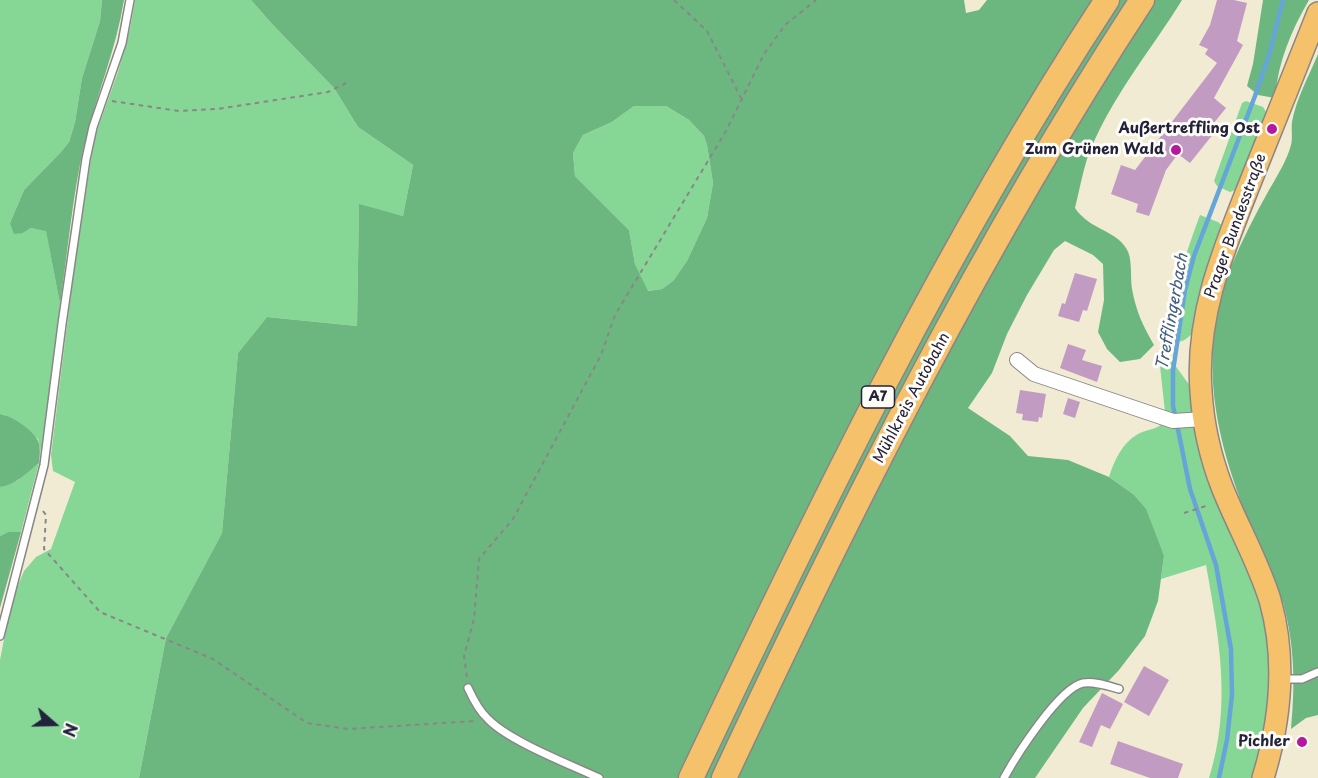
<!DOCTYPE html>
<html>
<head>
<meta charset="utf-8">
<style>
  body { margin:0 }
  #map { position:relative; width:1318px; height:778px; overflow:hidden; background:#f1ebd3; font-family:"Playpen Sans",sans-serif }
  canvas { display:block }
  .north { position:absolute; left:24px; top:694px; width:60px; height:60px; -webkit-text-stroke:4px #fdfcf7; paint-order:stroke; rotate:110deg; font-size:16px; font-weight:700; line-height:24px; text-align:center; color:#22223b }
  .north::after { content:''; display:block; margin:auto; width:21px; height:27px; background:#22223b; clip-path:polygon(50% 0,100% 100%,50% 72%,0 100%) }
</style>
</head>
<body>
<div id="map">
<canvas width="1318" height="778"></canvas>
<div class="north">N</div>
</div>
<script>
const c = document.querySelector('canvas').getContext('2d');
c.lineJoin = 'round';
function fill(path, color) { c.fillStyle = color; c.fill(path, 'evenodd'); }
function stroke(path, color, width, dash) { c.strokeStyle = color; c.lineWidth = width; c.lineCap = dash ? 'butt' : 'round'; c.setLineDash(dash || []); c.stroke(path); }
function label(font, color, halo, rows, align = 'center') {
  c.font = font + ' "Playpen Sans",sans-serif'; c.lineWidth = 6; c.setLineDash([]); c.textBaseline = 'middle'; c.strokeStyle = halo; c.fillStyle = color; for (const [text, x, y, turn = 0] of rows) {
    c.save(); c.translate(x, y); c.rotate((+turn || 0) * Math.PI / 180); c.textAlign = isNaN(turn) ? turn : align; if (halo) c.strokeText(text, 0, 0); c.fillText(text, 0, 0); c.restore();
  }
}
fill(new Path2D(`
  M 0,0 L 102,0 L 100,21 L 82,78 L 75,122 L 69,142 L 61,152 L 24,190 L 10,223 L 23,233 L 31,228 L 46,230 L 60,304 L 41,453 L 38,439 L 5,415 L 0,414 Z
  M 135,0 L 251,0 L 272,24 L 334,88 L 358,127 L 413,165 L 403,216 L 359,205 L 357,326 L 267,317 L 238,353 L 222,533 L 166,638 L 139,778 L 0,778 L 0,660 L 6,629 L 16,590 L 24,571 L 36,557 L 51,549 L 75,482 L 53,471 L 51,455 L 73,277 L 94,139 L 118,72 L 130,29 Z
  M 1246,101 L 1263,107 L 1268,115 L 1238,189 L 1230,192 L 1217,186 L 1214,181 L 1242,103 Z
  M 634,106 L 666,106 L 689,120 L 704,136 L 707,145 L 713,183 L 707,218 L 687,261 L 673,281 L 662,289 L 647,291 L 635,264 L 629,230 L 575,176 L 573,153 L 583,135 L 612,122 Z
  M 1200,215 L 1218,222 L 1224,227 L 1195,330 C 1191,335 1183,344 1176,341 C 1156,334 1194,231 1200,215 Z
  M 1172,361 L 1190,386 L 1194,414 L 1177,416 L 1165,412 L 1160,366 Z
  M 1163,423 L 1189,425 L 1197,429 L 1266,617 L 1271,666 L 1267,727 L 1253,778 L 1209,778 C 1232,705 1219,638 1206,565 L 1161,579 L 1164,556 L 1133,494 L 1109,477 C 1114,461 1122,443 1138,434 C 1147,429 1156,430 1163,423 Z
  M 39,463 L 21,532 L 8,532 L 0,536 L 0,487 L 18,480 Z`), '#86d696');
fill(new Path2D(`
  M 102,0 L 124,0 C 116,50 96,96 84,146 C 72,197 68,252 60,304 L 46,231 L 31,228 L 23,233 L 14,234 L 10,223 L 24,190 L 61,152 L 69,142 L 75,122 L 82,78 L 100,21 Z
  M 251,0 L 964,0 L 966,13 L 979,10 L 987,0 L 1182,0 C 1150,52 1108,101 1087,159 C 1082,175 1079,192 1075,208 C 1090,230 1115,230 1126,248 C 1133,258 1130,276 1132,289 C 1136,311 1143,326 1154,345 L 1140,359 L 1120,362 L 1107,349 L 1098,332 L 1104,300 L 1103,264 L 1093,255 L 1065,241 L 1054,250 L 1027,295 L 1007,334 L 992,373 L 968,408 L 1010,436 L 1028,456 L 1068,460 L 1109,477 L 1133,494 L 1146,509 L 1164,556 L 1158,601 L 1145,636 L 1119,670 L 1083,708 L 1035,778 L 139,778 L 166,638 L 222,533 L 238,353 L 267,317 L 357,326 L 359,204 L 403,216 L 413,165 L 358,127 L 334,88 L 272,24 ZM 634,106 L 666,106 L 689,120 L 704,136 L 707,145 L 713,183 L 707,218 L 687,261 L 673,281 L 662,289 L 648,291 L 635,264 L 629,230 L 575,176 L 573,153 L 583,135 L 612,122 Z
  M 1263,0 L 1309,0 C 1291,31 1278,62 1275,98 L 1258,95 L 1247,86 L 1253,64 Z
  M 1318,54 L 1318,715 L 1306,718 L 1291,729 C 1295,686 1295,646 1283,603 C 1236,492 1184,389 1231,267 C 1242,240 1255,215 1269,190 C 1277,176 1287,160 1291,145 C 1293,138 1291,129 1292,122 C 1296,99 1309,76 1318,54 Z
  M 0,414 C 12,416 30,428 37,439 C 41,445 40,455 39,463 C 28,472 15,485 0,487 Z
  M 8,532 L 21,532 L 0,608 L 0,536 Z`), '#6cb77f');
stroke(new Path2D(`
  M 1219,778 L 1227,740 L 1232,695 L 1231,649 L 1216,565 L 1190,489 L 1181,444 L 1173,406 L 1173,371 L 1185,290 L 1194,256 L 1255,96 L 1269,55 L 1283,0`), '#66a5d8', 4.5);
fill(new Path2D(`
  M 1217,0 L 1234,0 L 1247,3 L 1237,41 L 1243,45 L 1214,98 L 1226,108 L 1209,129 L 1214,133 L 1190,163 L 1178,154 L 1166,170 L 1149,216 L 1136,212 L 1138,204 L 1111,194 L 1121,165 L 1135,170 L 1217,63 L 1205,54 L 1208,49 L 1199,45 L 1210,25 Z
  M 1075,273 L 1097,279 L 1087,311 L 1083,310 L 1079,322 L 1058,316 L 1062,303 L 1065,304 Z
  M 1068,344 L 1086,350 L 1082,360 L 1102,366 L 1097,382 L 1060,368 Z
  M 1020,390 L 1046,394 L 1042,418 L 1039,417 L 1038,422 L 1022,420 L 1023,414 L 1016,413 Z
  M 1068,398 L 1080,402 L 1075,418 L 1063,414 Z
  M 1144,666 L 1169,680 L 1149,716 L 1124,702 Z
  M 1102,693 L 1123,704 L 1110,729 L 1101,725 L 1092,747 L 1079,742 Z
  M 1118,741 L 1183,764 L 1178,778 L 1150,778 L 1110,764 Z`), '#c29bc2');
const service = new Path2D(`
  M 0,636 L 44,465 L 62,324 L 86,159 L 93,127 L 122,43 L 130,0
  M 1283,679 L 1302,679 L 1318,672
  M 468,688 C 473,699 479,711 488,719 C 509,741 569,764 599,778
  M 1004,778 C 1016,756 1059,688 1083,683 C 1095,681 1108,686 1119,689`);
const minor = new Path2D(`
  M 1017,360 L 1034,374 L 1173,421 L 1204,419`);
const primary = new Path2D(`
  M 1263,778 C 1281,719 1287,660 1270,600 C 1258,561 1237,525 1222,487 C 1210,456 1203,424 1201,391 C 1195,313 1226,244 1254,173 C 1275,120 1297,66 1318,13`);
const motorway = new Path2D(`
  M 691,778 C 817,512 945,247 1107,0
  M 724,778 C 849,511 981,246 1142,0`);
stroke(service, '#8a8687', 10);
stroke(minor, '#8a8687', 16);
stroke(primary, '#8a8687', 24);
stroke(motorway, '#8a8687', 27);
stroke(new Path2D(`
  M 674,0 L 707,31 L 741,98
  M 112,101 L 179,111 L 217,109 L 328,92 L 346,83
  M 43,511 L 46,515 L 44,549 L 100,612 L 213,659 L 307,723 L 348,729 L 475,721
  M 1184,513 L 1209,505
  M 467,677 L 464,656 L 474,619 L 479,559 L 513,519 L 601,355 L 615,315 L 726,131 L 764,54 L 785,25 L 816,0`), '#8a8687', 2, [4.5, 4.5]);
stroke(service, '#fff', 7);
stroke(minor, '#fff', 14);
stroke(primary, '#f6c16b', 21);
stroke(motorway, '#f6c16b', 24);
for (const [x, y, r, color] of [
  [1272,129,6,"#b5179e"],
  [1176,150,6,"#b5179e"],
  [1302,742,6,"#b5179e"]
]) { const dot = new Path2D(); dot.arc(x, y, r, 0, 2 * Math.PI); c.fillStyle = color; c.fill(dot); stroke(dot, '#fdfcf7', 2); }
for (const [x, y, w] of [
  [878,397,33]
]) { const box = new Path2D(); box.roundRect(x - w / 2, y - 11, w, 22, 4.5); c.fillStyle = '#fdfcf7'; c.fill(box); stroke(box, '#22223b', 1.5); }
label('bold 14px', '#22223b', null, [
  ["A7",878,397]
]);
label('bold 15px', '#22223b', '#fdfcf7', [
  ["Außertreffling Ost",1260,129],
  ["Zum Grünen Wald",1164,150],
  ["Pichler",1290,742]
], 'right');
label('15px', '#22223b', '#fdfcf7', [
  ["Prager Bundesstraße",1236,226,-70],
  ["Mühlkreis Autobahn",912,398,-62]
]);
label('italic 16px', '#415d82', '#fdfcf7', [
  ["Trefflingerbach",1173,312,-80]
]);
</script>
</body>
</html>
